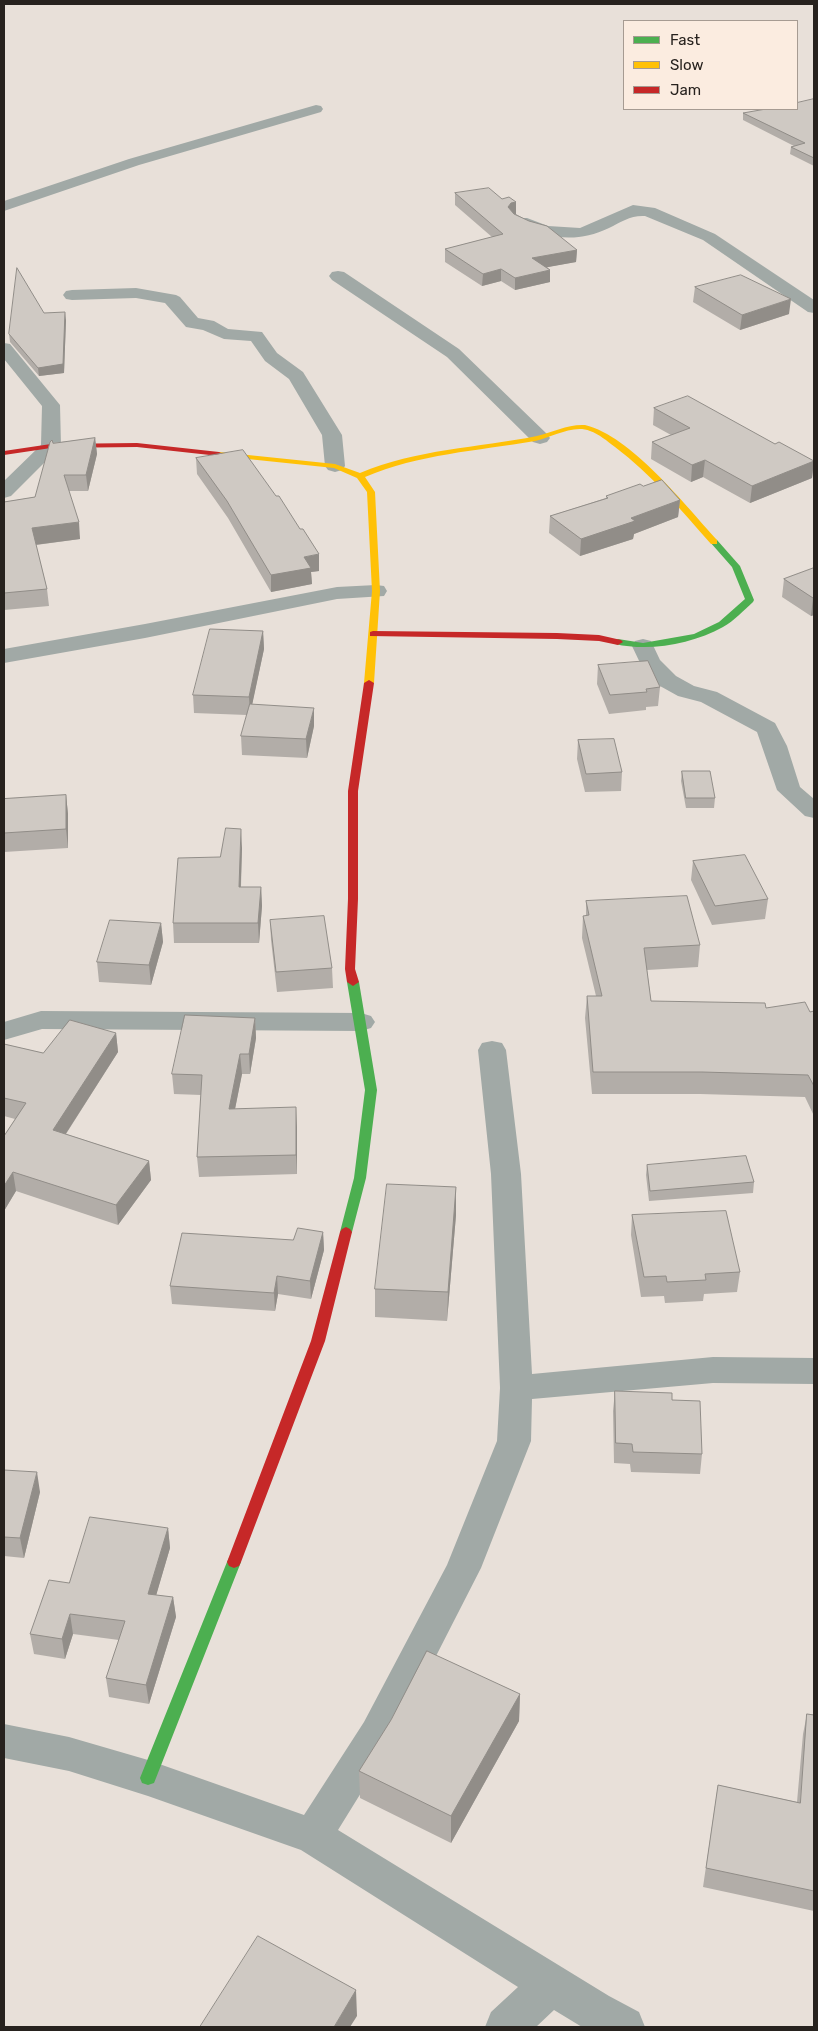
<!DOCTYPE html>
<html>
<head>
<meta charset="utf-8">
<style>
  body { margin:0 }
  #map { position:relative; width:818px; height:2031px; overflow:hidden; background:#e8e0d9; font-family:Rubik,sans-serif }
  canvas { display:block }
  .frame { position:absolute; inset:0; border:5px solid #27221e; pointer-events:none }
  .legend { position:absolute; left:623px; top:20px; width:175px; height:90px; box-sizing:border-box; background:#fbece0; border:1px solid #a69b92; margin:0; padding:6px 9px; list-style:none; font-size:15px; color:#27221e }
  .legend li { display:flex; align-items:center; gap:10px; height:25px }
  .legend b { width:25px; border:1px solid #a69b92 }
</style>
</head>
<body>
<div id="map">
<canvas width="818" height="2031"></canvas>
<div class="frame"></div>
<ul class="legend">
<li><b style="height:6px;background:#4caf50"></b>Fast</li>
<li><b style="height:6px;background:#ffc107"></b>Slow</li>
<li><b style="height:6px;background:#c62828"></b>Jam</li>
</ul>
</div>
<script>
const c = document.querySelector('canvas').getContext('2d');
c.lineJoin = 'round';
function fill(path, color) { c.fillStyle = color; c.fill(path, 'evenodd'); }
function stroke(path, color, width, dash) { c.strokeStyle = color; c.lineWidth = width; c.lineCap = dash ? 'butt' : 'round'; c.setLineDash(dash || []); c.stroke(path); }
fill(new Path2D(`
  M 316,105 L 321,106 L 323,109 L 321,112 L 139,165 L 4,211 L 4,201 L 129,159 Z
  M 633,205 L 655,208 L 715,234 L 814,300 L 814,313 L 808,312 L 703,240 L 645,216 C 631,215 621,222 609,228 C 576,244 547,238 515,224 L 513,221 L 515,218 L 527,218 L 548,226 L 580,228 Z
  M 338,271 L 344,272 L 459,349 L 547,434 L 550,438 L 547,442 L 540,444 L 533,442 L 447,357 L 332,280 L 329,276 L 332,272 Z
  M 136,288 L 176,295 L 180,297 L 198,318 L 214,321 L 228,329 L 262,332 L 277,353 L 303,372 L 342,435 L 345,466 L 342,470 L 335,472 L 328,470 L 325,466 L 322,435 L 289,379 L 265,361 L 251,341 L 224,339 L 203,330 L 186,327 L 165,303 L 136,298 L 72,300 L 66,299 L 63,295 L 66,291 L 72,290 Z
  M 4,343 L 10,344 L 60,405 L 61,446 L 11,496 L 4,498 L 4,481 L 41,445 L 42,406 L 4,359 Z
  M 376,585 L 384,586 L 387,591 L 384,596 L 337,599 L 145,638 L 4,663 L 4,649 L 145,624 L 337,587 Z
  M 643,639 L 651,641 L 660,660 L 676,676 L 694,686 L 717,692 L 775,723 L 787,746 L 800,787 L 814,799 L 814,818 L 805,816 L 777,790 L 757,732 L 701,702 L 678,696 L 660,686 L 642,667 L 632,646 L 635,641 Z
  M 41,1011 L 361,1013 L 371,1016 L 375,1022 L 371,1028 L 361,1031 L 42,1029 L 4,1040 L 4,1022 Z
  M 492,1041 L 502,1043 L 506,1050 L 521,1174 L 532,1374 L 713,1357 L 814,1358 L 814,1384 L 713,1383 L 532,1399 L 531,1441 L 481,1568 L 390,1746 L 338,1830 L 609,1996 L 639,2012 L 645,2027 L 582,2027 L 554,2010 L 536,2027 L 485,2027 L 491,2012 L 518,1987 L 301,1850 L 148,1796 L 69,1771 L 4,1758 L 4,1724 L 69,1737 L 148,1760 L 304,1815 L 364,1722 L 447,1565 L 497,1441 L 500,1388 L 491,1174 L 478,1050 L 482,1043 Z`), '#a1a9a6');
fill(new Path2D(`
  M 714,539 L 717,540 L 740,566 L 754,600 L 753,602 C 744,610 734,621 723,627 C 692,644 650,652 615,644 L 615,640 L 618,639 L 643,643 L 694,634 L 719,622 L 745,599 L 732,567 L 710,542 Z
  M 353,978 L 359,982 L 377,1090 L 366,1178 L 352,1232 L 350,1235 L 342,1235 L 340,1232 L 354,1178 L 365,1090 L 347,982 Z
  M 234,1556 L 239,1558 L 241,1562 L 156,1778 L 154,1783 L 148,1785 L 142,1783 L 140,1778 L 227,1562 L 229,1558 Z`), '#4caf50');
fill(new Path2D(`
  M 585,425 C 631,436 685,505 717,540 L 717,544 L 711,544 C 681,510 651,474 615,447 C 607,441 599,434 590,431 C 573,424 551,438 535,441 C 477,451 419,454 365,477 L 375,492 L 380,591 L 374,683 L 369,686 L 364,683 L 372,591 L 367,492 L 357,478 L 334,468 L 219,456 L 215,454 L 219,452 L 335,464 L 360,473 C 417,449 477,448 537,436 C 553,432 568,424 585,425 Z`), '#ffc107');
fill(new Path2D(`
  M 137,443 L 219,452 L 223,454 L 219,456 L 137,447 L 51,448 L 4,455 L 4,451 L 51,444 Z
  M 373,631 L 557,633 L 599,635 L 621,640 L 623,642 L 618,645 L 599,641 L 557,639 L 370,636 L 370,632 Z
  M 369,680 L 374,683 L 358,791 L 358,899 L 355,969 L 359,982 L 353,986 L 347,982 L 345,969 L 348,899 L 348,791 L 364,683 Z
  M 346,1227 L 350,1229 L 352,1232 L 325,1341 L 241,1562 L 239,1566 L 234,1568 L 229,1566 L 227,1562 L 311,1341 L 340,1232 L 342,1229 Z`), '#c62828');
fill(new Path2D(`
  M 814,99 L 814,166 L 790,154 L 791,147 L 794,146 L 743,120 L 743,113 L 797,109 Z
  M 455,193 L 502,199 L 516,202 L 516,214 L 577,250 L 576,262 L 547,267 L 550,270 L 550,282 L 515,290 L 501,281 L 482,286 L 445,262 L 445,249 L 492,237 L 455,205 Z
  M 695,287 L 789,314 L 740,330 L 693,302 Z
  M 44,313 L 66,320 L 64,373 L 39,376 L 10,342 L 9,334 Z
  M 654,408 L 775,444 L 814,461 L 812,478 L 750,503 L 703,477 L 691,482 L 651,459 L 652,442 L 671,435 L 653,425 Z
  M 95,438 L 97,454 L 88,491 L 69,491 L 80,539 L 36,545 L 47,589 L 49,606 L 4,610 L 4,502 L 35,497 L 53,443 Z
  M 196,458 L 319,571 L 311,572 L 312,584 L 271,592 L 228,518 L 197,474 Z
  M 643,486 L 680,500 L 678,517 L 634,534 L 633,539 L 580,556 L 549,533 L 550,516 L 606,498 L 606,496 Z
  M 814,568 L 814,615 L 811,616 L 782,597 L 784,579 Z
  M 263,631 L 264,649 L 252,704 L 314,726 L 307,758 L 242,755 L 241,736 L 247,715 L 194,713 L 193,695 Z
  M 598,665 L 660,687 L 658,706 L 646,707 L 646,710 L 609,714 L 597,684 Z
  M 578,740 L 622,772 L 621,791 L 585,792 L 577,759 Z
  M 682,771 L 715,798 L 714,808 L 686,808 L 681,781 Z
  M 66,795 L 68,814 L 68,848 L 4,852 L 4,799 Z
  M 242,848 L 241,887 L 261,887 L 262,906 L 259,943 L 174,943 L 173,923 L 220,857 Z
  M 693,861 L 768,899 L 765,919 L 712,925 L 691,880 Z
  M 586,901 L 700,945 L 698,967 L 647,970 L 651,1001 L 766,1008 L 810,1012 L 814,1011 L 814,1116 L 805,1097 L 700,1094 L 592,1094 L 585,1018 L 587,996 L 596,996 L 582,938 L 583,916 L 586,916 Z
  M 270,920 L 332,968 L 333,988 L 277,992 L 271,940 Z
  M 161,923 L 163,942 L 151,985 L 99,982 L 97,962 Z
  M 255,1018 L 256,1038 L 250,1074 L 242,1074 L 235,1109 L 297,1127 L 297,1174 L 199,1177 L 197,1157 L 201,1095 L 174,1094 L 172,1074 Z
  M 116,1033 L 118,1052 L 66,1134 L 149,1161 L 151,1180 L 118,1225 L 16,1191 L 4,1211 L 4,1136 L 15,1119 L 4,1116 L 4,1044 L 43,1053 Z
  M 647,1165 L 754,1182 L 753,1193 L 649,1201 L 646,1175 Z
  M 456,1187 L 456,1215 L 447,1321 L 375,1317 L 375,1289 Z
  M 632,1215 L 740,1272 L 737,1292 L 704,1294 L 703,1301 L 665,1303 L 664,1296 L 641,1297 L 631,1235 Z
  M 323,1232 L 324,1250 L 311,1299 L 278,1294 L 275,1311 L 172,1304 L 170,1286 L 293,1240 Z
  M 615,1391 L 672,1400 L 702,1454 L 700,1474 L 631,1472 L 630,1464 L 614,1463 L 613,1411 Z
  M 4,1470 L 40,1492 L 24,1558 L 4,1556 Z
  M 168,1528 L 170,1548 L 156,1595 L 173,1597 L 176,1617 L 149,1704 L 109,1697 L 106,1678 L 119,1640 L 73,1634 L 65,1659 L 34,1654 L 30,1634 L 69,1583 Z
  M 520,1694 L 519,1721 L 451,1843 L 360,1798 L 359,1771 L 391,1720 Z
  M 807,1714 L 814,1715 L 814,1911 L 703,1887 L 718,1785 L 797,1802 L 803,1734 Z`), '#b2ada8');
fill(new Path2D(`
  M 516,202 L 516,214 L 510,215 L 508,207 L 511,203 Z
  M 577,250 L 576,262 L 532,270 L 532,258 Z
  M 501,269 L 501,281 L 482,286 L 483,274 Z
  M 550,270 L 550,282 L 515,290 L 515,278 Z
  M 791,299 L 789,314 L 740,330 L 742,315 Z
  M 65,312 L 66,320 L 64,373 L 39,376 L 38,368 Z
  M 95,438 L 97,454 L 88,491 L 86,475 Z
  M 705,460 L 703,477 L 691,482 L 692,465 Z
  M 814,461 L 812,478 L 750,503 L 752,486 Z
  M 680,500 L 678,517 L 634,534 L 633,539 L 580,556 L 581,539 L 631,518 Z
  M 79,522 L 80,539 L 34,545 L 32,528 Z
  M 319,554 L 319,571 L 311,572 L 312,584 L 271,592 L 271,575 L 304,557 Z
  M 814,597 L 814,615 L 811,616 L 813,598 Z
  M 263,631 L 264,649 L 250,715 L 249,697 Z
  M 314,708 L 314,726 L 307,758 L 306,739 Z
  M 66,795 L 68,814 L 68,848 L 66,829 Z
  M 241,829 L 242,848 L 240,906 L 239,887 Z
  M 261,887 L 262,906 L 259,943 L 258,923 Z
  M 161,923 L 163,942 L 151,985 L 149,965 Z
  M 255,1018 L 256,1038 L 250,1074 L 249,1054 Z
  M 116,1033 L 118,1052 L 56,1149 L 53,1130 Z
  M 240,1054 L 242,1074 L 231,1129 L 229,1109 Z
  M 296,1107 L 297,1127 L 297,1174 L 296,1155 Z
  M 149,1161 L 151,1180 L 118,1225 L 116,1205 Z
  M 13,1172 L 16,1191 L 4,1211 L 4,1186 Z
  M 456,1187 L 456,1215 L 447,1321 L 448,1292 Z
  M 323,1232 L 324,1250 L 311,1299 L 310,1281 Z
  M 277,1276 L 278,1294 L 275,1311 L 274,1293 Z
  M 37,1472 L 40,1492 L 24,1558 L 20,1538 Z
  M 168,1528 L 170,1548 L 151,1613 L 148,1594 Z
  M 173,1597 L 176,1617 L 149,1704 L 146,1685 Z
  M 70,1614 L 73,1634 L 65,1659 L 62,1639 Z
  M 520,1694 L 519,1721 L 451,1843 L 451,1816 Z
  M 356,1990 L 357,2016 L 350,2027 L 334,2027 Z`), '#918d88');
const building = new Path2D(`
  M 814,99 L 814,158 L 791,147 L 805,143 L 743,113 L 766,109 L 797,109 L 797,103 Z
  M 489,188 L 502,199 L 509,197 L 516,202 L 511,203 L 508,207 L 514,214 L 529,221 L 547,226 L 577,250 L 532,258 L 550,270 L 515,278 L 501,269 L 483,274 L 445,249 L 503,234 L 455,193 Z
  M 17,268 L 44,313 L 65,312 L 63,364 L 38,368 L 9,334 Z
  M 741,275 L 791,299 L 742,315 L 695,287 Z
  M 688,396 L 775,444 L 779,442 L 814,461 L 752,486 L 705,460 L 692,465 L 652,442 L 690,428 L 654,408 Z
  M 95,438 L 86,475 L 64,475 L 79,522 L 32,528 L 47,589 L 4,593 L 4,502 L 35,497 L 50,442 L 52,440 L 53,443 Z
  M 243,450 L 276,496 L 279,496 L 300,529 L 303,529 L 319,554 L 304,557 L 311,568 L 271,575 L 227,501 L 196,458 Z
  M 662,480 L 680,500 L 631,518 L 635,521 L 581,539 L 550,516 L 608,498 L 606,496 L 640,484 L 643,486 Z
  M 814,568 L 814,597 L 813,598 L 784,579 Z
  M 210,629 L 263,631 L 249,697 L 193,695 Z
  M 648,661 L 660,687 L 646,689 L 647,692 L 610,695 L 598,665 Z
  M 250,704 L 314,708 L 306,739 L 241,736 Z
  M 614,739 L 622,772 L 586,774 L 578,740 Z
  M 682,771 L 710,771 L 715,798 L 686,798 Z
  M 66,795 L 66,829 L 4,833 L 4,799 Z
  M 226,828 L 241,829 L 239,887 L 261,887 L 258,923 L 173,923 L 178,858 L 220,857 Z
  M 745,855 L 768,899 L 715,906 L 693,861 Z
  M 687,896 L 700,945 L 644,948 L 651,1001 L 765,1003 L 766,1008 L 805,1002 L 810,1012 L 814,1011 L 814,1086 L 808,1075 L 702,1072 L 593,1072 L 587,996 L 602,996 L 583,916 L 589,915 L 586,901 Z
  M 324,916 L 332,968 L 276,972 L 270,920 Z
  M 110,920 L 161,923 L 149,965 L 97,962 Z
  M 185,1015 L 255,1018 L 249,1054 L 240,1054 L 229,1109 L 296,1107 L 296,1155 L 197,1157 L 202,1075 L 172,1074 Z
  M 70,1020 L 116,1033 L 53,1130 L 149,1161 L 116,1205 L 13,1172 L 4,1186 L 4,1136 L 26,1103 L 4,1098 L 4,1044 L 43,1053 Z
  M 746,1156 L 754,1182 L 650,1191 L 647,1165 Z
  M 387,1184 L 456,1187 L 448,1292 L 375,1289 Z
  M 726,1211 L 740,1272 L 705,1274 L 706,1280 L 667,1282 L 666,1276 L 644,1277 L 632,1215 Z
  M 298,1228 L 323,1232 L 310,1281 L 277,1276 L 274,1293 L 170,1286 L 182,1233 L 293,1240 Z
  M 615,1391 L 672,1393 L 672,1400 L 700,1401 L 702,1454 L 633,1452 L 632,1444 L 616,1443 Z
  M 4,1470 L 37,1472 L 20,1538 L 4,1537 Z
  M 90,1517 L 168,1528 L 148,1594 L 173,1597 L 146,1685 L 106,1678 L 125,1621 L 70,1614 L 62,1639 L 30,1634 L 49,1580 L 69,1583 Z
  M 427,1651 L 520,1694 L 451,1816 L 359,1771 L 391,1720 Z
  M 807,1714 L 814,1715 L 814,1891 L 706,1868 L 718,1785 L 800,1803 Z
  M 258,1936 L 356,1990 L 334,2027 L 200,2027 Z`);
fill(building, '#cfc9c3');
stroke(building, '#918d88', 1);
</script>
</body>
</html>
